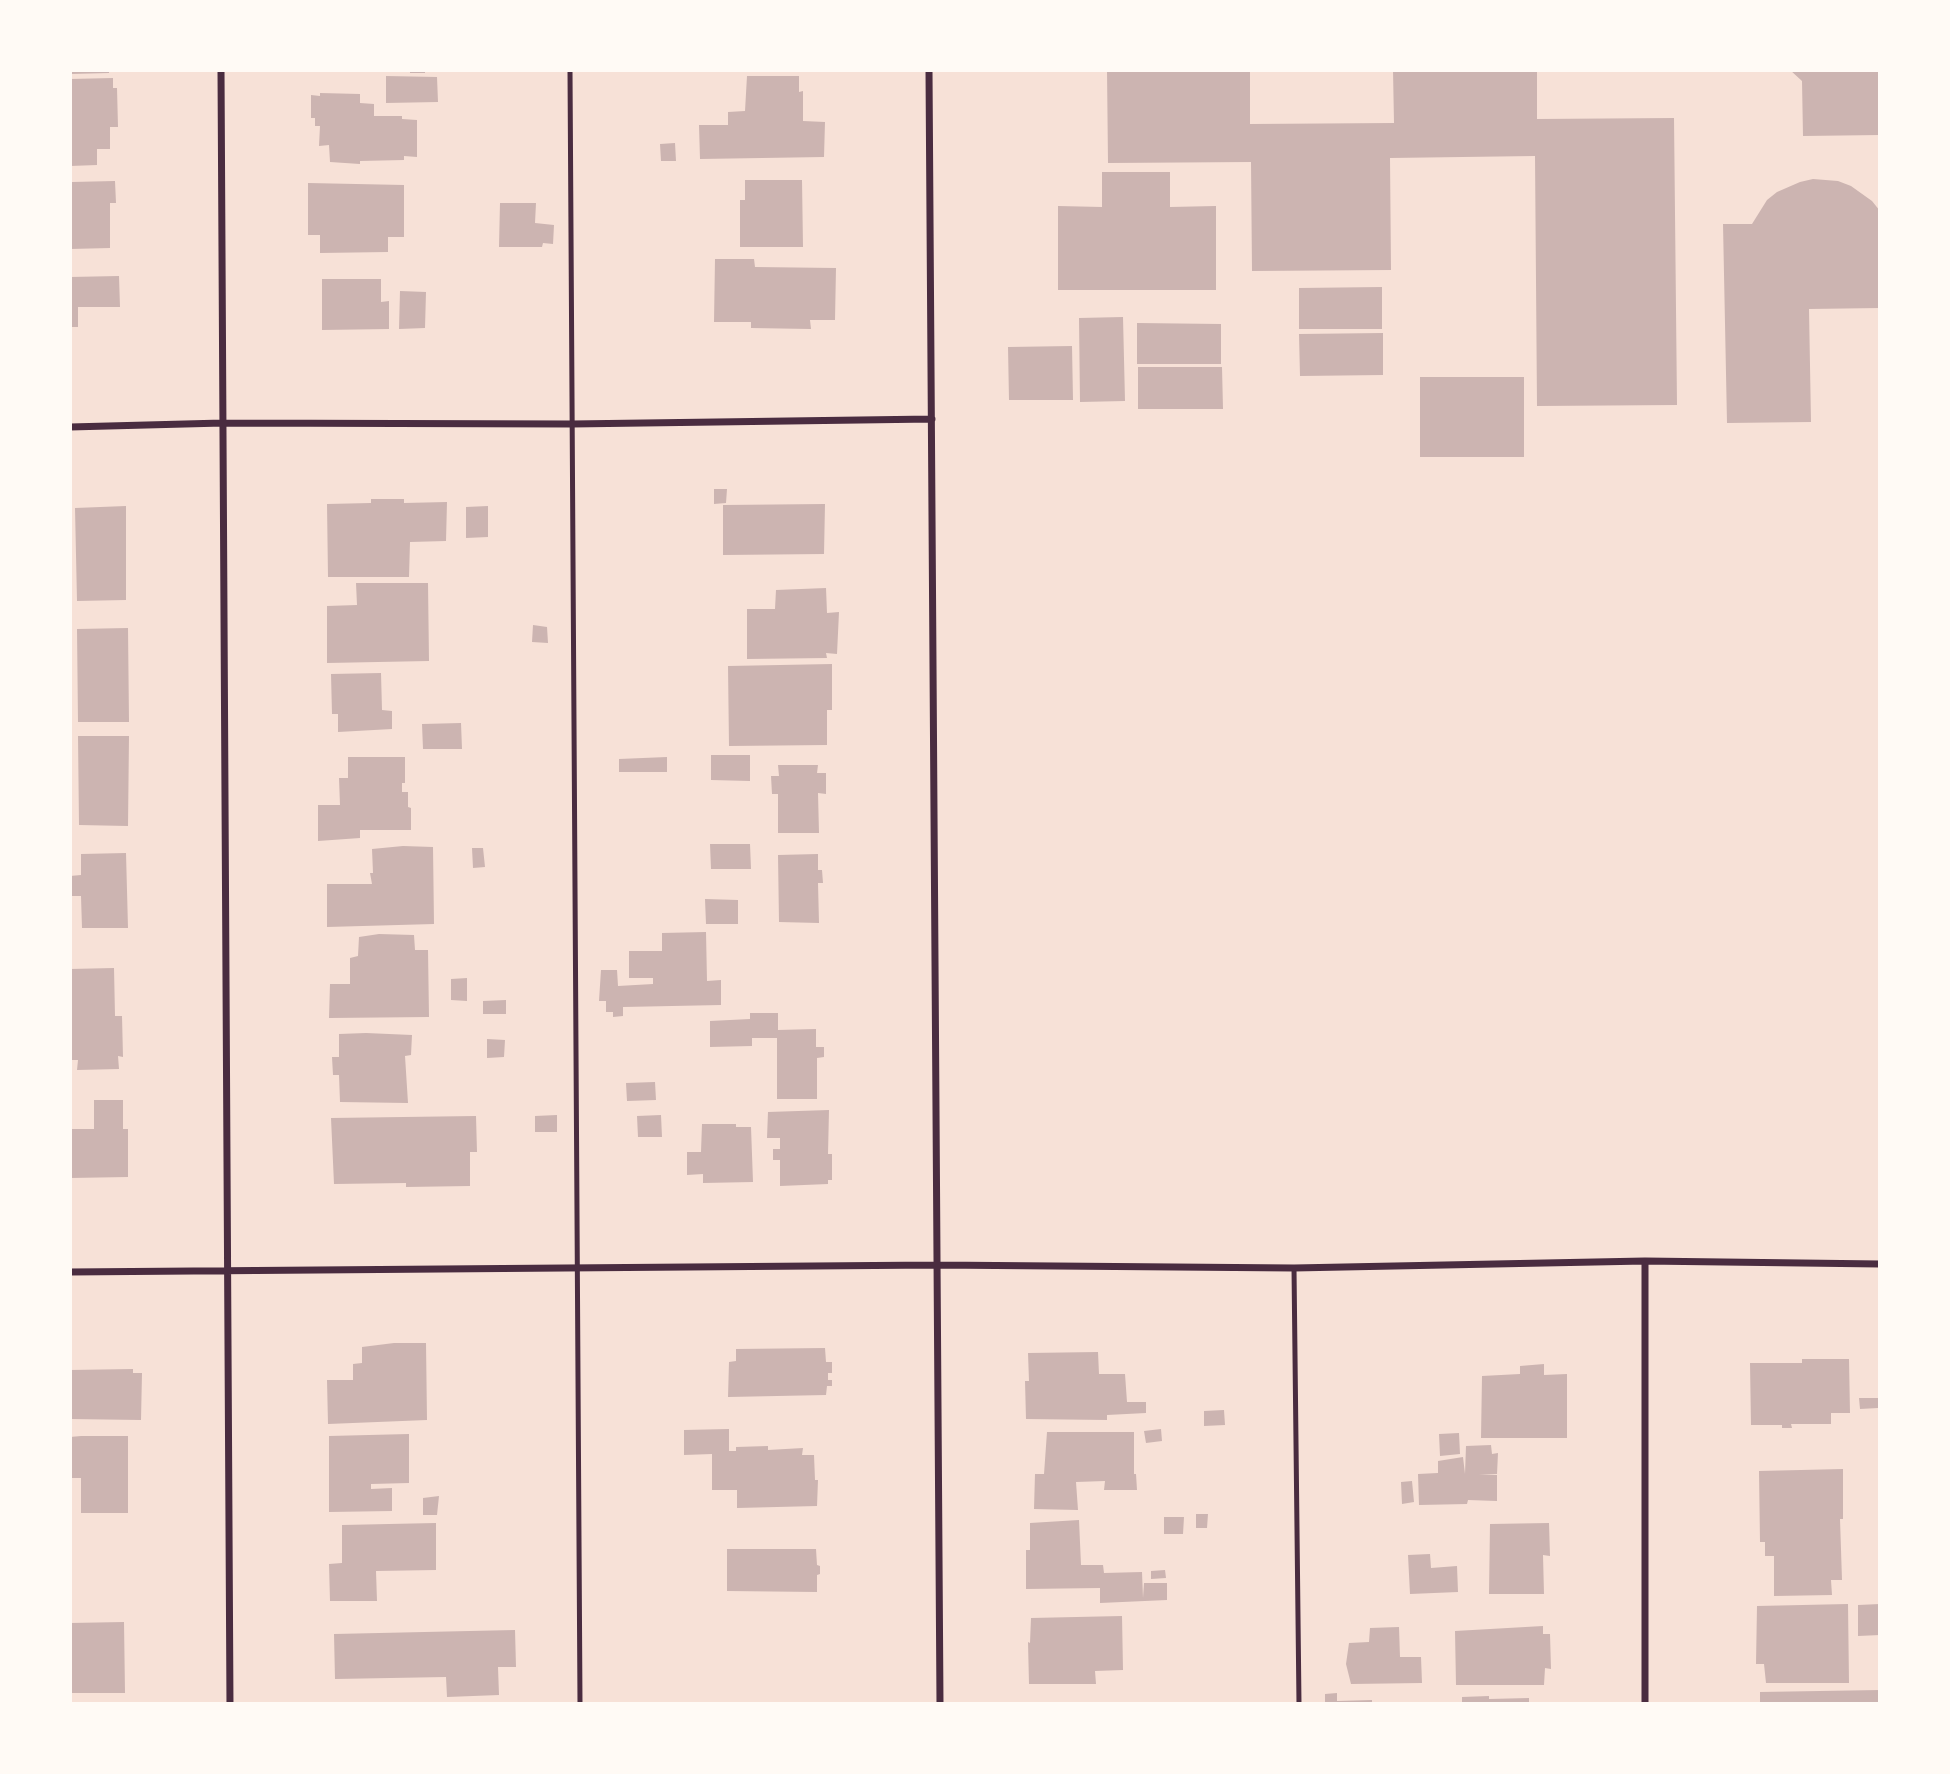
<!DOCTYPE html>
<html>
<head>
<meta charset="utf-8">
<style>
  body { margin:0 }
  #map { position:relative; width:1950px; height:1774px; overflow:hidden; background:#f7e1d7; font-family:"Playfair Display",serif }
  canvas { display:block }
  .frame { position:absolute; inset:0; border:72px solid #fffaf5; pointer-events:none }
</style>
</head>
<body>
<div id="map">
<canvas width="1950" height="1774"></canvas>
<div class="frame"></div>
</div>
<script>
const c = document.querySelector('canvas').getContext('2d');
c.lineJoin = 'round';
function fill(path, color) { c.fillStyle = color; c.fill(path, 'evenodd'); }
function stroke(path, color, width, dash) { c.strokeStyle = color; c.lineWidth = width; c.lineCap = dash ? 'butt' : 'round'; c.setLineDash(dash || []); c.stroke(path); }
fill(new Path2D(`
  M 70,70 L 109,70 L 109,73 L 70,74 Z
  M 410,70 L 425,70 L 425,73 L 410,73 Z
  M 1107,70 L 1250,70 L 1250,124 L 1394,123 L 1393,70 L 1537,70 L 1537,119 L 1674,118 L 1677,405 L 1537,406 L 1535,156 L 1390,158 L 1391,270 L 1252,271 L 1251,162 L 1108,163 Z
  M 1790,70 L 1880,70 L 1880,135 L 1803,136 L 1802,81 Z
  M 386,76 L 437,77 L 438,102 L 386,103 Z
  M 747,76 L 799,76 L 799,92 L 803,91 L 803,121 L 825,122 L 824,157 L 700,159 L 699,125 L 728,125 L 728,112 L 745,111 Z
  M 113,78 L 113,88 L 117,88 L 118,127 L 110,127 L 110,149 L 97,149 L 97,165 L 70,166 L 70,79 Z
  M 320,93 L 360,94 L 360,103 L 374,104 L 374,116 L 402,116 L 402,119 L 417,120 L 417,157 L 404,156 L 404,160 L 360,161 L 360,164 L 330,162 L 329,145 L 319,146 L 320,126 L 315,126 L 315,118 L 311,118 L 311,95 L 320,96 Z
  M 675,143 L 676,161 L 661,161 L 660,144 Z
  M 1102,172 L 1170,172 L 1170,207 L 1216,206 L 1216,290 L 1058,290 L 1058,206 L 1102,207 Z
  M 1813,179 L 1838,181 L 1851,186 L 1872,201 L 1880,211 L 1880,308 L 1809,309 L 1811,422 L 1727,423 L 1723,224 L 1752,224 L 1767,200 L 1777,192 L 1800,182 Z
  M 745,180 L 802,180 L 803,247 L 740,247 L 740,200 L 745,200 Z
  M 115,181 L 116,203 L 110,203 L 110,248 L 70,249 L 72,182 Z
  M 308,183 L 404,185 L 404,237 L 388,237 L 388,252 L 320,253 L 320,235 L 308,235 Z
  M 500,203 L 536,203 L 535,223 L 554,225 L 553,244 L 543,243 L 542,247 L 499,247 Z
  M 715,259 L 754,259 L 755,267 L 836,268 L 835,320 L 810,320 L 811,329 L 751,328 L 751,322 L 714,322 Z
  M 119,276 L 120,307 L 78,307 L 78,327 L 70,327 L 70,277 Z
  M 322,279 L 381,279 L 381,302 L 389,301 L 389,329 L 322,330 Z
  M 1382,287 L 1382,329 L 1299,329 L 1299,288 Z
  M 400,291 L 426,292 L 425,328 L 399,329 Z
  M 1123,317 L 1125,401 L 1080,402 L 1079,318 Z
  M 1137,323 L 1221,324 L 1221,364 L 1137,364 Z
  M 1383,333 L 1383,375 L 1300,376 L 1299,334 Z
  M 1072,346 L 1073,400 L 1009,400 L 1008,347 Z
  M 1138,367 L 1222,367 L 1223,409 L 1138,409 Z
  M 1420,377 L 1524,377 L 1524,457 L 1420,457 Z
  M 714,489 L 727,489 L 726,503 L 714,504 Z
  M 371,499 L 404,499 L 404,503 L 447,502 L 446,541 L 410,542 L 409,577 L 328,577 L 327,504 L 371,503 Z
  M 825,504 L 824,554 L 723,555 L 723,505 Z
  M 126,506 L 126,600 L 77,601 L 75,508 Z
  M 488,506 L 488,537 L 466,538 L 466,507 Z
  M 356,583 L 428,583 L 429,661 L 327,663 L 327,606 L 357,605 Z
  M 826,588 L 827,613 L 839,612 L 837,654 L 826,653 L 827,658 L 747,659 L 747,609 L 775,609 L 776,590 Z
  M 533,625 L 547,627 L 548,643 L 532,642 Z
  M 128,628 L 129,722 L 78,722 L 77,629 Z
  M 832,664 L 832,710 L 827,710 L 827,745 L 729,746 L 728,666 Z
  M 381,673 L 382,710 L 392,711 L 392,729 L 338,732 L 338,714 L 332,714 L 331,674 Z
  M 461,723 L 462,749 L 423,749 L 422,724 Z
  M 78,736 L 129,736 L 128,826 L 79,825 Z
  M 711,755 L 750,755 L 750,781 L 711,780 Z
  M 348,757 L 405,757 L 405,783 L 402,783 L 402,792 L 408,792 L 408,807 L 411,808 L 411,830 L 360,830 L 360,838 L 318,841 L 318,805 L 340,805 L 339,778 L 348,778 Z
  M 667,757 L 667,772 L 619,772 L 619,759 Z
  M 778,765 L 818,765 L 817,773 L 826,773 L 826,794 L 818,793 L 819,833 L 778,833 L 778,794 L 772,794 L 771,776 L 779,776 Z
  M 710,844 L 750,844 L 751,869 L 711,869 Z
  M 403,846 L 433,847 L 434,924 L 327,927 L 327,884 L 372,884 L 370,873 L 373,873 L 372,849 Z
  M 472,848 L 483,848 L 485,867 L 473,868 Z
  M 126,853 L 128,928 L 82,928 L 81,896 L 70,896 L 70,876 L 81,875 L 81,854 Z
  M 818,854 L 818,870 L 822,870 L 823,883 L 818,883 L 819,923 L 779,922 L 778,855 Z
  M 705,899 L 738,900 L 738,924 L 706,924 Z
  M 706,932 L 707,981 L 721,980 L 721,1005 L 623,1007 L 623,1016 L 613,1017 L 613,1012 L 606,1012 L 606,1001 L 599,1001 L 601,970 L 617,970 L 618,986 L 653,984 L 653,978 L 629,978 L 629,951 L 662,951 L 662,933 Z
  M 379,934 L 414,935 L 415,950 L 428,950 L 429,1017 L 329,1018 L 330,984 L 350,984 L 350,958 L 358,956 L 359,937 Z
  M 114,968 L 115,1016 L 122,1016 L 123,1057 L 118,1056 L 119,1069 L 77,1070 L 78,1060 L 70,1060 L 70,969 Z
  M 467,978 L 467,1001 L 451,1000 L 451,979 Z
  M 506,1000 L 506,1014 L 483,1014 L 483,1001 Z
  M 750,1013 L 778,1013 L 778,1030 L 816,1029 L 816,1047 L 824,1047 L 824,1057 L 817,1058 L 817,1099 L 777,1099 L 777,1038 L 752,1038 L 752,1046 L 710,1047 L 710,1021 L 750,1019 Z
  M 366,1033 L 412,1035 L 411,1055 L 405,1056 L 408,1103 L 340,1102 L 339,1075 L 333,1075 L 332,1057 L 339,1057 L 339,1034 Z
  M 487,1039 L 505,1040 L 504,1057 L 487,1058 Z
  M 655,1082 L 656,1100 L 627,1101 L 626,1083 Z
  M 94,1100 L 123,1100 L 123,1129 L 128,1129 L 128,1177 L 70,1178 L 70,1129 L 94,1129 Z
  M 829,1110 L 828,1154 L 832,1154 L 832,1180 L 828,1180 L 828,1184 L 780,1186 L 780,1160 L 773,1160 L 773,1149 L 780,1149 L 780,1138 L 767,1138 L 768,1112 Z
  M 557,1115 L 557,1132 L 535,1132 L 535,1116 Z
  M 661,1115 L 662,1137 L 638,1137 L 637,1116 Z
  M 476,1116 L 477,1152 L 470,1152 L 470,1186 L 406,1187 L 406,1183 L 334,1184 L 331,1118 Z
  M 702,1124 L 736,1124 L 736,1127 L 751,1127 L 753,1182 L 703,1183 L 703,1174 L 687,1175 L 687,1152 L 701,1152 Z
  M 394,1343 L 426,1343 L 427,1420 L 328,1424 L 327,1380 L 353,1380 L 353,1364 L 362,1363 L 362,1347 Z
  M 825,1348 L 826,1362 L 832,1362 L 832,1373 L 828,1373 L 828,1380 L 832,1380 L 832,1386 L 827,1386 L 826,1395 L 728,1397 L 729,1362 L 736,1361 L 736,1349 Z
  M 1098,1352 L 1099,1374 L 1125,1374 L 1127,1402 L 1146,1402 L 1146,1413 L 1107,1415 L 1107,1420 L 1026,1419 L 1025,1381 L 1029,1381 L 1028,1353 Z
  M 1802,1359 L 1849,1359 L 1850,1413 L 1831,1413 L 1831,1424 L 1791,1424 L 1792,1428 L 1782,1428 L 1782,1425 L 1751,1425 L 1750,1363 L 1802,1363 Z
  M 1544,1364 L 1544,1375 L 1567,1374 L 1567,1438 L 1481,1438 L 1482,1376 L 1520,1374 L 1520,1366 Z
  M 133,1369 L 133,1373 L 142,1373 L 141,1420 L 70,1419 L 70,1370 Z
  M 1859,1398 L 1878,1398 L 1878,1408 L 1860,1409 Z
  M 1224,1410 L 1225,1425 L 1204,1426 L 1204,1411 Z
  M 729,1429 L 729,1451 L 736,1451 L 736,1447 L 768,1446 L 768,1450 L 803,1448 L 802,1455 L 814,1455 L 815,1480 L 818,1480 L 817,1506 L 737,1508 L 737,1490 L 712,1490 L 712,1454 L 684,1455 L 684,1430 Z
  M 1161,1429 L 1162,1441 L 1146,1443 L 1144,1431 Z
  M 1047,1432 L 1134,1432 L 1134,1474 L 1136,1474 L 1137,1490 L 1104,1490 L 1105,1481 L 1076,1482 L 1078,1510 L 1034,1509 L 1035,1474 L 1044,1474 Z
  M 1459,1433 L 1460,1454 L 1440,1456 L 1439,1434 Z
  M 409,1434 L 409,1483 L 371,1484 L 371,1489 L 392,1488 L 392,1511 L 329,1512 L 329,1436 Z
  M 81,1436 L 128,1436 L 128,1513 L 81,1513 L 81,1478 L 70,1478 L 70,1437 Z
  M 1491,1445 L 1492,1454 L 1498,1453 L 1497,1474 L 1479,1475 L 1497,1475 L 1497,1501 L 1468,1500 L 1467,1504 L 1419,1505 L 1418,1474 L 1438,1473 L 1438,1461 L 1463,1457 L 1465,1474 L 1466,1446 Z
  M 1843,1469 L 1843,1519 L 1840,1519 L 1842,1580 L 1831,1580 L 1832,1595 L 1774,1596 L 1774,1556 L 1765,1556 L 1765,1542 L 1760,1542 L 1759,1471 Z
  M 1412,1481 L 1414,1502 L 1402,1504 L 1401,1482 Z
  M 439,1496 L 437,1515 L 423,1515 L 423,1498 Z
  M 1196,1514 L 1208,1514 L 1207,1528 L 1196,1528 Z
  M 1164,1517 L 1184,1517 L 1183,1534 L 1164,1534 Z
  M 1079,1520 L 1081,1565 L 1103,1565 L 1104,1573 L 1142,1572 L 1143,1598 L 1144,1583 L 1167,1583 L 1167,1600 L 1100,1603 L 1100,1588 L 1026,1589 L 1026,1550 L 1030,1550 L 1030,1523 Z
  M 436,1523 L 436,1570 L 376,1571 L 377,1601 L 330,1601 L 329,1564 L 342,1563 L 342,1525 Z
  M 1549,1523 L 1550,1556 L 1543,1555 L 1544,1594 L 1489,1594 L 1490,1524 Z
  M 727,1549 L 816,1549 L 817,1565 L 820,1566 L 820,1574 L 817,1575 L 817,1592 L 727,1591 Z
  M 1430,1554 L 1431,1568 L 1457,1566 L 1458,1592 L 1410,1594 L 1408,1555 Z
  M 1165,1570 L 1166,1578 L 1151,1579 L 1151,1571 Z
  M 1848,1604 L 1849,1683 L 1766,1683 L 1764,1664 L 1756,1664 L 1757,1606 Z
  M 1880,1604 L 1880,1635 L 1858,1636 L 1858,1605 Z
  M 1122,1616 L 1123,1670 L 1095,1671 L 1096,1684 L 1029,1684 L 1028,1642 L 1030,1643 L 1031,1618 Z
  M 124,1622 L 125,1693 L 70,1693 L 70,1623 Z
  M 1543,1626 L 1543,1634 L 1550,1634 L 1551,1669 L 1545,1668 L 1544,1685 L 1456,1685 L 1455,1631 Z
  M 1399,1627 L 1400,1657 L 1421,1657 L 1422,1683 L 1351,1684 L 1346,1664 L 1349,1643 L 1369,1642 L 1370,1628 Z
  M 515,1630 L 516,1667 L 498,1667 L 499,1695 L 447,1697 L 446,1677 L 335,1679 L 334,1634 Z
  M 1880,1690 L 1880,1704 L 1760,1704 L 1760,1692 Z
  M 1337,1693 L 1337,1701 L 1372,1700 L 1372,1704 L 1325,1704 L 1325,1694 Z
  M 1489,1696 L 1489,1699 L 1529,1698 L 1529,1704 L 1462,1704 L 1462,1697 Z`), '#ccb4b1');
stroke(new Path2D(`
  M 570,70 L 580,1704
  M 1294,1268 L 1299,1704`), '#4a2c40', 5);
stroke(new Path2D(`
  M 221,70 L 230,1704
  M 929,70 L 940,1704
  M 70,427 L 223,423 L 572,424 L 932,419
  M 70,1272 L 936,1265 L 1294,1268 L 1645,1261 L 1880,1264
  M 1645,1704 L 1645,1261`), '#4a2c40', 7);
</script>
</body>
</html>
